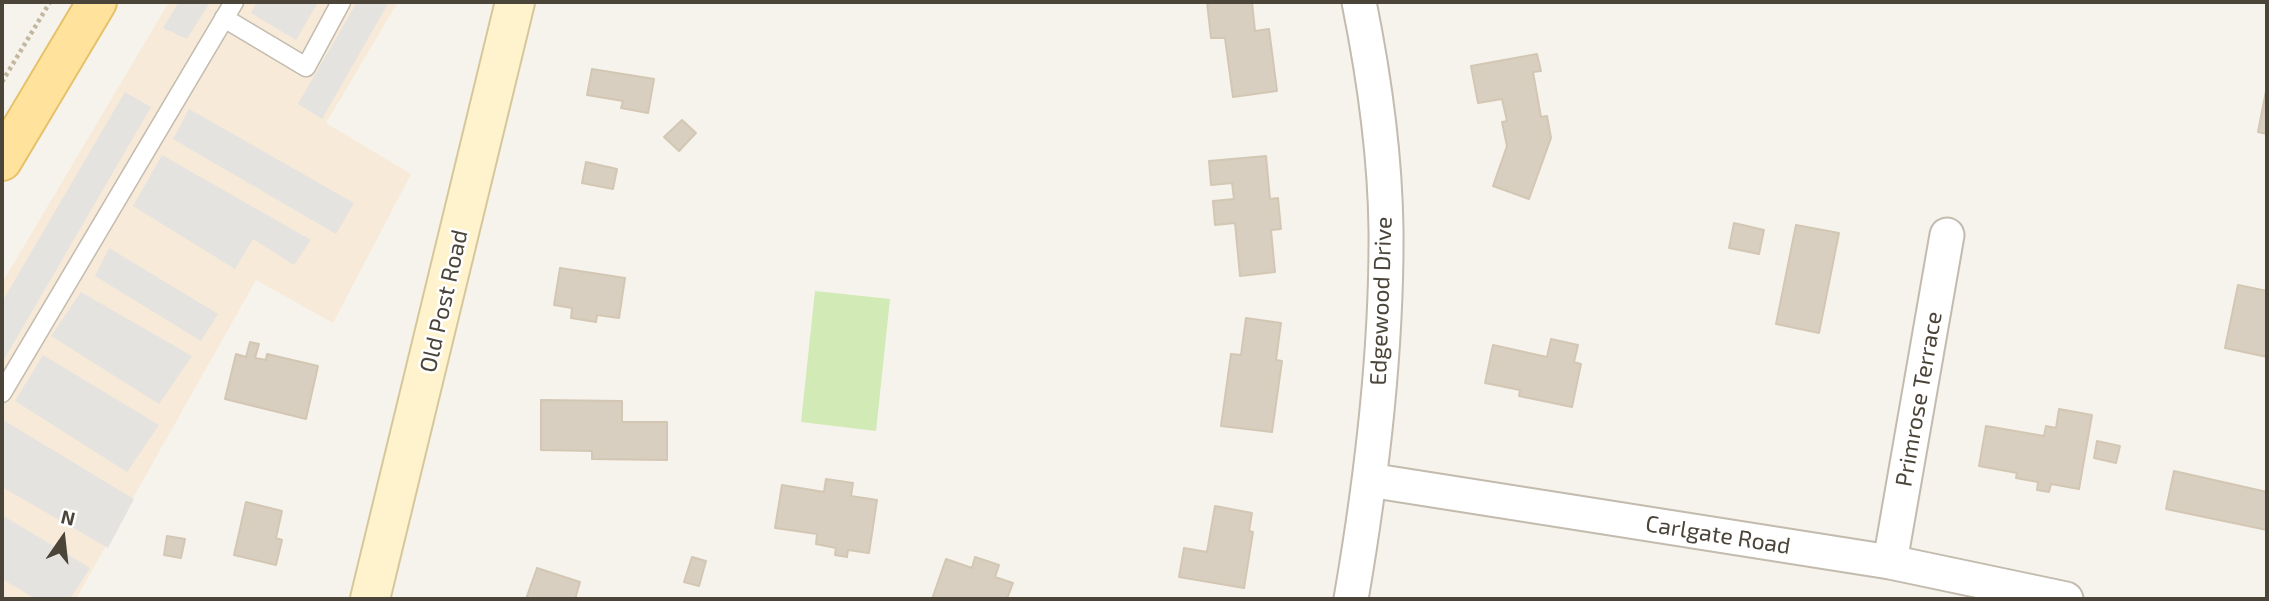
<!DOCTYPE html>
<style>
body{margin:0}
#map{position:relative;width:2269px;height:601px;overflow:hidden;background:#f6f3ec;font-family:"Exo 2",sans-serif}
canvas{display:block}
.frame{position:absolute;inset:0;border:4px solid #4b4439;pointer-events:none}
.north{position:absolute;left:28px;top:503px;width:70px;height:70px;-webkit-text-stroke:5px #fff;paint-order:stroke;rotate:14deg;font-size:19px;font-weight:700;line-height:28px;text-align:center;color:#4b4439}
.north::after{content:'';display:block;margin:auto;width:24px;height:32px;background:#4b4439;clip-path:polygon(50% 0,100% 100%,50% 72%,0 100%)}
</style>
<div id="map">
<canvas width="2269" height="601"></canvas>
<div class="frame"></div>
<div class="north">N</div>
</div>
<script>
const c = document.querySelector('canvas').getContext('2d');
c.lineJoin = 'round';
function fill(path, color) {
  c.fillStyle = color;
  c.fill(path, 'evenodd');
}
function stroke(path, color, width, dash) {
  c.strokeStyle = color;
  c.lineWidth = width;
  c.lineCap = dash ? 'butt' : 'round';
  c.setLineDash(dash || []);
  c.stroke(path);
}
function drawText(font, color, halo, rows, align = 'center') {
  c.font = font + ' "Exo 2",sans-serif';
  c.lineWidth = 5;
  c.setLineDash([]);
  c.textBaseline = 'middle';
  c.strokeStyle = halo;
  c.fillStyle = color;
  for (const [text, x, y, turn = 0] of rows) {
    c.save();
    c.translate(x, y);
    c.rotate((+turn || 0) * Math.PI / 180);
    c.textAlign = isNaN(turn) ? turn : align;
    if (halo) c.strokeText(text, 0, 0);
    c.fillText(text, 0, 0);
    c.restore();
  }
}
fill(new Path2D(`
 M169,2H398L326,123L411,174L333,323L256,280L76,599H2V283Z`), '#f7ead8');
fill(new Path2D(`
 M815,291L890,299L876,431L801,422Z`), '#d2eab5');
fill(new Path2D(`
 M179,2H210L187,39L163,28Z
 M257,2H318L296,40L251,13Z
 M357,2H389L322,119L298,104Z
 M125,92L151,107L2,363V302Z
 M189,109L354,203L336,234L173,139Z
 M162,155L311,240L294,265L253,239L235,269L133,206Z
 M109,248L218,314L201,341L95,276Z
 M81,292L192,356L159,404L51,336Z
 M43,355L159,425L127,472L15,401Z
 M3,420L134,499L108,548L2,487Z
 M2,515L90,568L70,599H36L2,579Z`), '#e5e3e0');
const building = new Path2D(`
 M1207,2H1252L1255,31L1269,29L1277,91L1233,97L1225,38H1211Z
 M1537,54L1541,71L1533,72L1541,117L1547,116L1551,138L1529,199L1493,186L1507,146L1502,122L1507,121L1502,99L1478,103L1471,66Z
 M592,69L654,79L648,113L621,108L623,101L587,95Z
 M2267,86V134L2258,132Z
 M682,120L696,133L679,151L664,137Z
 M1266,156L1270,199L1278,198L1281,229L1271,230L1275,272L1240,276L1235,223L1215,225L1213,201L1234,199L1232,183L1211,185L1209,161Z
 M586,162L617,169L613,189L582,183Z
 M1734,223L1764,230L1759,254L1729,248Z
 M1796,225L1839,233L1819,333L1776,324Z
 M560,268L625,278L619,318L597,315L596,322L571,318L572,308L554,305Z
 M2238,285L2267,291V357L2225,348Z
 M1246,318L1281,323L1276,360L1282,361L1272,432L1221,426L1231,354L1241,355Z
 M1551,339L1578,345L1574,362L1581,364L1572,407L1519,396L1520,390L1485,383L1493,345L1547,357Z
 M250,342L259,344L255,358L266,360L267,354L318,366L306,419L225,399L236,354L246,357Z
 M541,400L622,401V422H667V460L592,459V451L541,450Z
 M2059,409L2092,415L2079,489L2051,484L2049,492L2037,490L2038,482L2016,478L2017,473L1979,466L1986,426L2044,436L2046,426L2056,428Z
 M2097,441L2120,446L2116,463L2094,458Z
 M2174,471L2267,492V530L2166,509Z
 M826,479L853,483L851,496L877,500L869,553L848,550L847,557L835,555L836,548L816,544L817,534L775,528L782,485L824,492Z
 M246,502L282,511L276,538L282,540L276,565L234,555Z
 M1215,506L1252,513L1249,531L1253,532L1244,588L1179,577L1184,548L1207,552Z
 M167,536L185,539L181,558L164,555Z
 M692,557L706,561L699,586L684,582Z
 M975,557L999,565L995,577L1013,583L1007,599H932L946,559L972,568Z
 M537,568L580,582L575,599H526Z`);
fill(building, '#d8cfc1');
stroke(building, '#d3c7b4', 2);
const lane = new Path2D(`
 M224,18L306,67L341,2
 M2,393L234,2`);
const street = new Path2D(`
 M1369,480L1890,562L2066,599
 M1890,562L1947,235
 M1351,599C1372,477 1387,353 1386,229C1385,153 1374,76 1359,2`);
const secondary = new Path2D(`
 M370,599L515,2`);
const primary = new Path2D(`
 M2,161L97,2`);
stroke(lane, '#c2bbae', 21);
stroke(street, '#c2bbae', 37);
stroke(secondary, '#d6c79b', 42);
stroke(primary, '#e6c16a', 42);
stroke(new Path2D(`
 M2,82L50,2`), '#c4b79f', 4.5, [3.5, 3.5]);
stroke(lane, '#fff', 18);
stroke(street, '#fff', 33);
stroke(secondary, '#fff3cd', 38);
stroke(primary, '#ffe39c', 38);
drawText('23px', '#4b4439', '#fff', [
 ["Old Post Road",444,301,-77],
 ["Edgewood Drive",1381,301,-88],
 ["Primrose Terrace",1919,399,-80],
 ["Carlgate Road",1718,535,9]
]);
</script>
